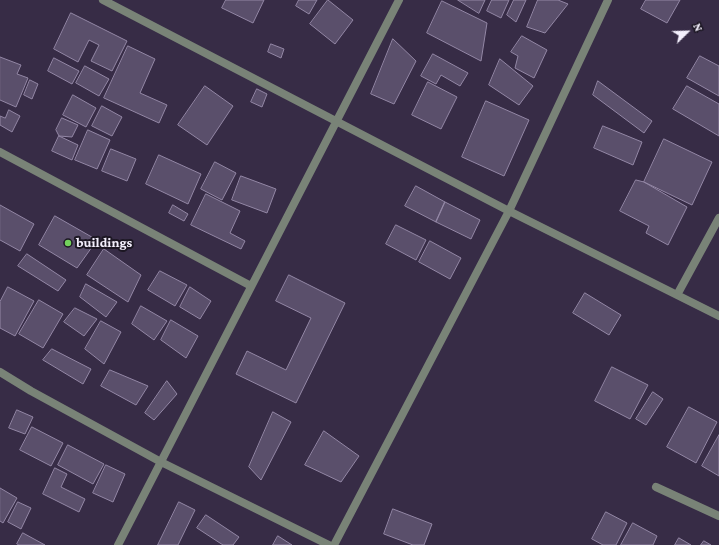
<!DOCTYPE html>
<style>
body{margin:0}
#map{position:relative;width:719px;height:545px;overflow:hidden;background:#372c46;font-family:"Crimson Pro",serif}
canvas{display:block}
.north{position:absolute;left:667px;top:12px;width:40px;height:40px;-webkit-text-stroke:3px #1c1723;paint-order:stroke;rotate:67deg;font-size:11px;font-weight:700;line-height:16px;text-align:center;color:#f4f0fd}
.north::after{content:'';display:block;margin:auto;width:14px;height:18px;background:#f4f0fd;clip-path:polygon(50% 0,100% 100%,50% 72%,0 100%)}
</style>
<div id="map">
<canvas width="719" height="545"></canvas>
<div class="north">N</div>
</div>
<script>
const c = document.querySelector('canvas').getContext('2d');
c.lineJoin = 'round';
function fill(path, color) {
  c.fillStyle = color;
  c.fill(path, 'evenodd');
}
function stroke(path, color, width, dash) {
  c.strokeStyle = color;
  c.lineWidth = width;
  c.lineCap = dash ? 'butt' : 'round';
  c.setLineDash(dash || []);
  c.stroke(path);
}
function drawText(font, color, halo, rows, align = 'center') {
  c.font = font + ' "Crimson Pro",serif';
  c.lineWidth = 4;
  c.setLineDash([]);
  c.textBaseline = 'middle';
  c.strokeStyle = halo;
  c.fillStyle = color;
  for (const [text, x, y, turn = 0] of rows) {
    c.save();
    c.translate(x, y);
    c.rotate((+turn || 0) * Math.PI / 180);
    c.textAlign = isNaN(turn) ? turn : align;
    if (halo) c.strokeText(text, 0, 0);
    c.fillText(text, 0, 0);
    c.restore();
  }
}
const building = new Path2D(`
 M226,0H264L253,23L222,8Z
 M299,0H317L309,14L296,6Z
 M328,0L353,20L335,44L310,24Z
 M458,0H485L479,13Z
 M492,0H509L501,18L487,11Z
 M514,0H526L516,22L507,15Z
 M538,0H558L568,4L545,33L527,27Z
 M646,0H680L667,23L641,9Z
 M442,1L487,23L481,61L427,33Z
 M71,13L127,41L112,71L91,61L99,45L89,40L78,62L54,49Z
 M522,36L547,50L534,78L515,68L518,56L511,52Z
 M393,39L416,61L394,104L371,94Z
 M271,44L284,49L281,58L268,52Z
 M128,46L155,59L140,93L167,105L159,123L104,98Z
 M433,54L468,73L460,86L441,75L436,84L421,76Z
 M700,56L719,66V96L687,78Z
 M0,57L21,65L17,74L28,78L16,107L0,100Z
 M54,58L79,71L72,84L48,71Z
 M500,59L533,86L519,105L489,85Z
 M85,66L109,79L99,96L76,83Z
 M30,80L38,84L32,99L24,95Z
 M598,81L652,121L644,133L593,95Z
 M428,82L457,97L441,129L412,115Z
 M205,86L233,106L207,145L178,125Z
 M687,86L719,104V136L673,109Z
 M257,89L267,94L262,107L251,102Z
 M73,95L96,108L86,127L63,115Z
 M486,101L529,120L504,176L462,157Z
 M102,106L122,117L112,136L92,126Z
 M9,110L20,116L12,132L0,125V116L5,118Z
 M62,118L78,125L72,137L59,136L56,130Z
 M603,126L642,142L633,165L594,148Z
 M88,130L110,140L97,169L75,160Z
 M59,136L78,145L72,160L52,151Z
 M664,139L712,162L692,205L644,182Z
 M111,149L136,159L127,181L102,171Z
 M159,155L201,174L188,204L146,184Z
 M215,162L236,173L222,200L201,189Z
 M241,176L276,189L267,213L232,200Z
 M636,180L644,182L687,207L668,245L646,233L649,226L620,211Z
 M416,186L445,202L436,222L405,206Z
 M206,194L240,211L230,233L245,241L241,249L191,225Z
 M445,202L480,220L471,239L436,222Z
 M0,205L34,224L20,251L0,240Z
 M173,205L188,214L184,221L169,213Z
 M55,216L97,240L77,268L39,245Z
 M396,225L426,240L416,260L386,244Z
 M430,241L461,258L450,279L419,262Z
 M104,249L141,275L128,302L87,275Z
 M27,254L66,280L58,291L18,266Z
 M160,271L187,285L175,306L148,290Z
 M289,275L345,303L296,403L236,374L247,351L286,370L311,318L276,301Z
 M86,284L117,302L106,317L80,297Z
 M8,287L34,301L15,336L0,328V302Z
 M190,287L211,301L200,319L180,307Z
 M585,293L621,315L609,335L573,313Z
 M39,300L63,314L43,348L19,334Z
 M141,306L167,321L154,340L132,324Z
 M75,308L97,319L84,336L64,322Z
 M171,320L198,336L186,358L161,340Z
 M101,321L121,332L104,364L85,349Z
 M52,349L91,369L83,384L43,360Z
 M612,367L648,385L630,419L595,401Z
 M110,370L148,386L136,405L101,386Z
 M167,381L177,394L154,420L145,413Z
 M653,392L663,399L646,425L636,419Z
 M689,407L717,422L696,463L667,447Z
 M17,410L33,417L25,434L9,428Z
 M273,412L291,422L261,480L249,467Z
 M32,427L63,443L51,466L20,450Z
 M324,431L359,456L341,482L305,465Z
 M719,435V476L702,466Z
 M68,445L104,464L93,484L58,465Z
 M106,465L125,474L113,502L93,493Z
 M55,468L67,474L61,487L85,499L79,512L43,494Z
 M0,488L17,498L3,523L0,521Z
 M18,502L31,508L21,529L8,522Z
 M179,502L195,510L178,545H158Z
 M393,509L432,524L424,545H413L384,534Z
 M606,512L627,523L616,545H603L592,539Z
 M206,515L239,537L233,545H223L197,528Z
 M633,523L657,536L653,545H621Z
 M23,533L45,545H19L17,544Z
 M278,536L292,545H273Z
 M679,538L691,545H675Z
 M704,541L711,545H701Z`);
fill(building, '#5a4f6b');
stroke(building, '#9387a5', 1);
stroke(new Path2D(`
 M103,0L509,211L719,316
 M0,152L251,286
 M677,295L719,218
 M0,372L31,391L161,462L329,545
 M656,487L719,516
 M118,545C213,364 304,181 399,0
 M334,545L509,211L608,0`), '#798377', 8);
for (const [x, y, r, color] of [
 [68,243,4,"#73d25c"]
]) {
  const dot = new Path2D();
  dot.arc(x, y, r, 0, 2 * Math.PI);
  c.fillStyle = color;
  c.fill(dot);
  stroke(dot, '#1c1723', 1.5);
}
drawText('bold 14px', '#f4f0fd', '#1c1723', [
 ["buildings",76,243]
], 'left');
</script>
